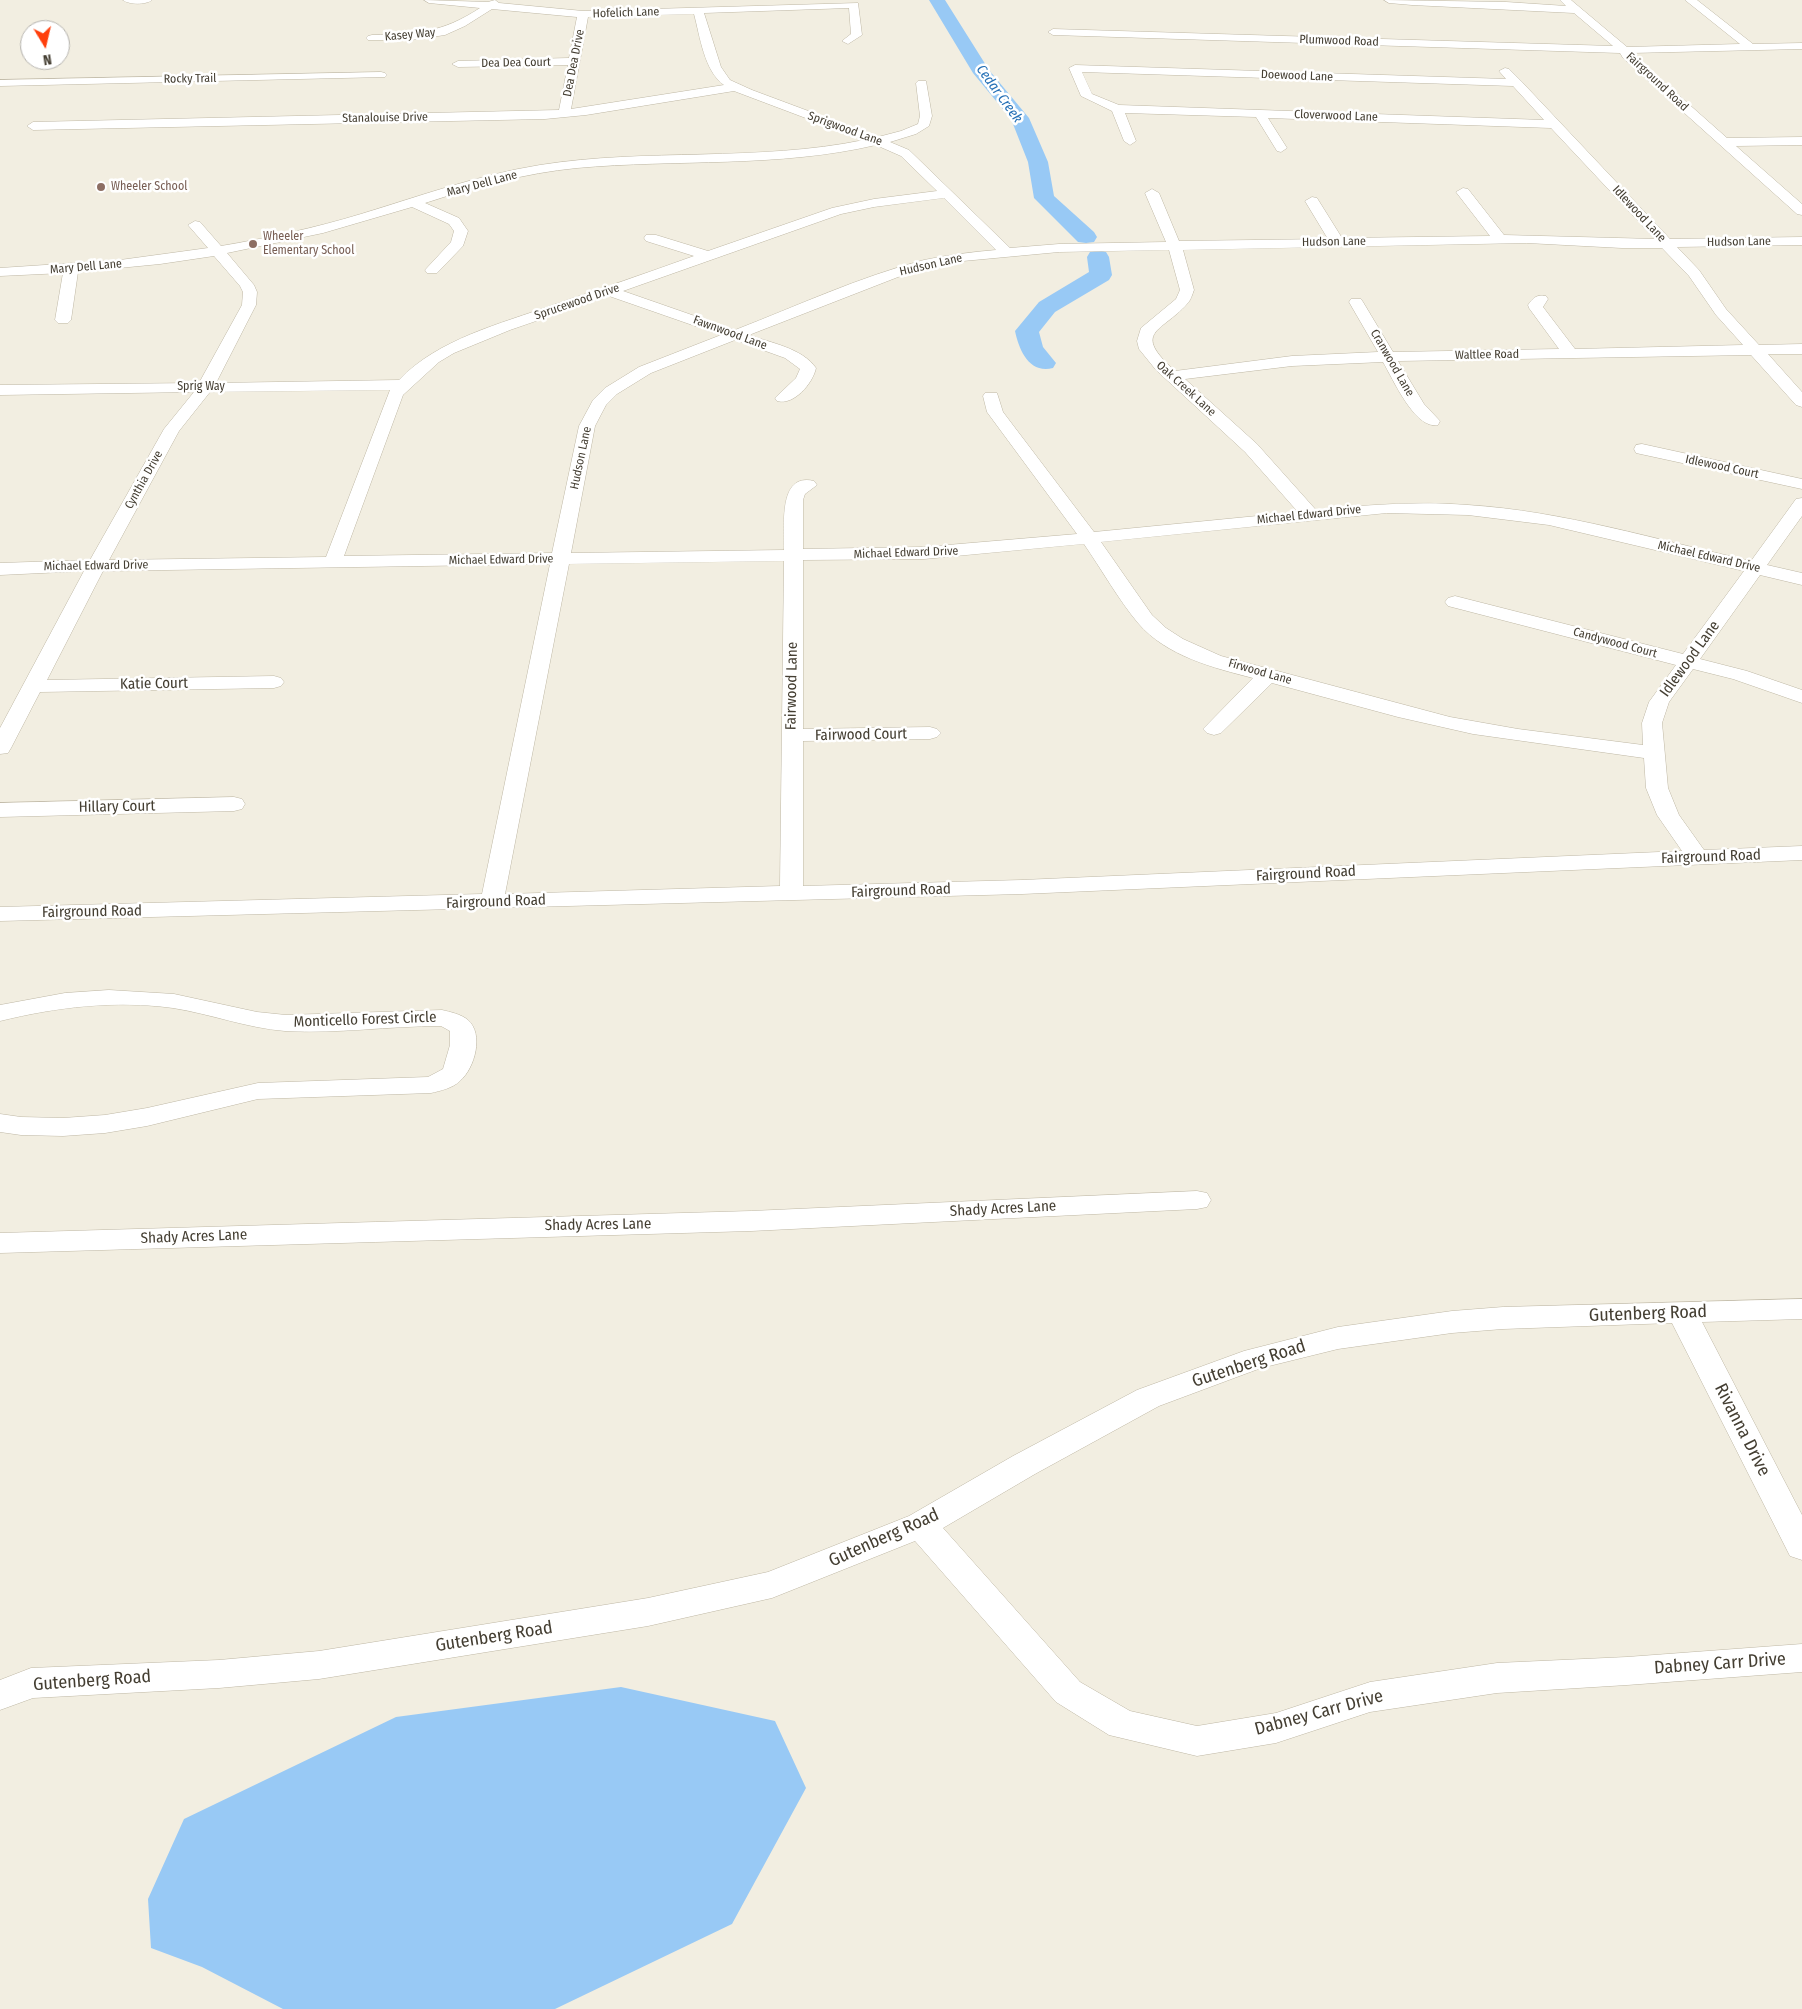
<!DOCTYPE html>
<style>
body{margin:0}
#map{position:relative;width:1802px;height:2009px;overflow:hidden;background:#f2eee1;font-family:"Fira Sans Condensed",sans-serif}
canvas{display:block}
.north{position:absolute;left:20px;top:20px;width:50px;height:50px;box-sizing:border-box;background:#fff;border:1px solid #b4b2ad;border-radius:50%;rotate:171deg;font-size:14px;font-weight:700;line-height:20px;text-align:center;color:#443e32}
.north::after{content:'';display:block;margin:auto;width:18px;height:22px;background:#ff3f0c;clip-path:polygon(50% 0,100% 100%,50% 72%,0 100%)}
</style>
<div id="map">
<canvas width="1802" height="2009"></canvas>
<div class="north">N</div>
</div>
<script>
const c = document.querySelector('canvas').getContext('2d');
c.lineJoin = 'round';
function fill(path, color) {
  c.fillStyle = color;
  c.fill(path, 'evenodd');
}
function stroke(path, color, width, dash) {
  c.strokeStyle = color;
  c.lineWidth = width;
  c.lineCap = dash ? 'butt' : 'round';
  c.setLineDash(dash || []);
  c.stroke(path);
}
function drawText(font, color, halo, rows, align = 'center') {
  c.font = font + ' "Fira Sans Condensed",sans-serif';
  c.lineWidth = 5;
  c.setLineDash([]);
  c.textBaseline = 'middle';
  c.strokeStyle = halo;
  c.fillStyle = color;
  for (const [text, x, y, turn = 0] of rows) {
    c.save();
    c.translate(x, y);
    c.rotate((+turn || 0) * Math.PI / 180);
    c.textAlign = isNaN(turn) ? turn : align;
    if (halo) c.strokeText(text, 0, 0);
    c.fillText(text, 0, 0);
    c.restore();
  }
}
fill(new Path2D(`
 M621,1687L775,1721L806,1788L732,1924L555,2009H283L202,1967L151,1948L148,1899L184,1819L396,1717Z`), '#98c9f5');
fill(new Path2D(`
 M929,0H945L989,70L1029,118L1048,162L1054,196L1094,232L1097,237L1094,242L1086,243L1078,242L1034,198L1028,162L1011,119L973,73Z
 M1098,250L1106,252L1109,257L1112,275L1109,280L1055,312L1039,332L1043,347L1056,363L1053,368C1029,374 1019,350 1015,331L1039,302L1089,272L1087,257L1090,252Z`), '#98c9f5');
const street = new Path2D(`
 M123,0H152C146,5 129,5 123,0Z
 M424,0L488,2L495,0L499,3L583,11L858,3L862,35L848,44L842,41L851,34L849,8L704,13L721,67L730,80L752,90L878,137L901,131L918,124L920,116L916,83L918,81H926L932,116L929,126L916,134L890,142L909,150L1010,248L1059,244L1166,242L1145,193L1152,189L1159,193L1179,241L1328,239L1305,201L1312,197L1317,198L1342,238L1490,236L1456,192L1463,188L1468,189L1504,235L1655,239L1551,128L1268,118L1287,148L1281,152L1277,151L1256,117L1125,113L1136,141L1130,145L1124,141L1112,111L1081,96L1069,68L1075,65L1506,79L1499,71L1505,68L1509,69L1521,81L1670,239L1802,237V245L1677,247L1699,270L1726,309L1759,345L1802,344V354H1768L1802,392V407L1796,405L1751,355L1398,361L1424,404L1440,421L1438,425C1415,430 1393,379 1383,362L1292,366L1185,379L1257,444L1316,510C1367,505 1417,501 1468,505C1563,511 1657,540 1751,561L1796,499L1802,498V516L1767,565L1802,573V585L1760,575L1700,659L1747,671L1802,690V703L1733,679L1693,669L1669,702L1662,723L1668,788L1679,815L1704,850L1802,846V860L1022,894L0,921V907L482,894L550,564L103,571L47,680L274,676L281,678L284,682L281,686L274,688L40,692L11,748L8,753L0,754V728L84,571L0,575V563L90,560L164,429L194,392L0,395V385L199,383L242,305L243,292L240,286L214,256L160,264L78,272L71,320L68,323H58L55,320L63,273L0,276V268L120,260L208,248L188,225L195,221L200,222L221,246C268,238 315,228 361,214C420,196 478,175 540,165C647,148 757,162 864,140L734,91L586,115L545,119L33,130L27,126L33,122L559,110L568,65L458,67L452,64L458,61L569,58L577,17L492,9L465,26L445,35L411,40H368L366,38L368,36L372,35C418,33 440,34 480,8L429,3ZM694,14C700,36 704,71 724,85L571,109L588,17ZM1082,72L1513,86L1544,120L1119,105L1092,94ZM876,145L901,156L937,191L874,199L832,208L708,251L656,235H646L644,238L646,241L694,256C647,273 600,289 553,305C500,324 438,339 399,380L216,383L256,305L257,292L254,285L227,253L323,233L412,207L449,224L454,231L451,242L425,270L427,273H437L463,246L468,231L459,218L425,203C475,187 525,173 577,168C677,159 778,168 876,145ZM944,198L996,250C972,252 948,255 924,260C859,277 797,306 735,330L623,291L841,214L874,207ZM1527,243L1622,248H1662L1689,276L1716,315L1743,345L1575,349L1543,307L1548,299L1546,296C1537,294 1533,298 1528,305L1529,308L1559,349L1393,352L1363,302L1361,299H1351L1349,302L1378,352L1292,356L1175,371C1131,331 1161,333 1187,304C1191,300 1192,295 1194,290L1183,250ZM1169,250L1180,290L1176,299L1141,328L1137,341L1139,349L1156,370L1245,452L1298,512L1094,532L1003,412L997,393H985L983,396L987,412L1077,534L924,547L803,549V500L805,494L817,485L814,481C777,472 785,528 784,550L571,553L595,426L606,405L617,394L651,373L735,340L785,358L800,369L796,378L775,398L777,401C794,406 813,383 816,368C802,348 771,343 749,335L898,277L929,268L963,261L1059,252ZM609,296L721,335L639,367L605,388L593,400L579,426L552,553L344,556L403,395L439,362L454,353L510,330ZM390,390L326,557L109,560L179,431L210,392ZM1387,513L1468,515L1549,525L1744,571L1683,654L1455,596L1448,598L1445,602L1448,606L1676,665L1649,702L1642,723L1643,745L1518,729L1450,717L1221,656L1183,639L1166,628L1152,615L1101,542ZM1084,544C1102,570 1118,599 1138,623C1166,656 1214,668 1253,678L1207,725L1203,729L1207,733L1214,735L1221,733L1272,683L1398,717L1473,734L1644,758L1646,788L1657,815L1682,851L1022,880L803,886V741L930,739L937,737L941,733L937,729L930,727L803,729V560L924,559ZM784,561L780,886L505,894L569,564Z
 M1384,0L1506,2L1566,6L1560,0H1571L1627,47L1740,44L1685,0H1697L1753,44L1802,43V49L1631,53L1727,138L1802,137V145L1736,146L1802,204V215L1797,214L1623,58L1620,53L1053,35L1048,32L1053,29L1613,46L1574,13L1412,5L1389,3Z
 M381,72L385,73L387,75L385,77L0,86V80Z
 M1642,444L1802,479V489L1636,453L1634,449L1636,445Z
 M234,797L242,799L245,804L242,809L234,811L0,817V803Z
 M109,990L174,994L257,1012L286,1015L442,1010C450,1012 461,1014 468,1020C484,1034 475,1068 460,1081C453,1088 440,1091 431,1093L258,1099L147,1126L105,1133L63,1136L21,1135L0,1132V1114L21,1117L63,1118L105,1115L147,1108L258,1083L428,1077L443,1069L450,1045V1031L441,1026C389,1026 337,1034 285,1031C247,1028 211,1014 173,1008C115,1000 57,1007 0,1021V1005L65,993Z
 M1197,1191L1207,1193L1211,1200L1207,1207L1197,1209L751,1231L0,1253V1233L751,1211Z
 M1802,1299V1319L1702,1322L1802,1515V1560L1790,1556L1672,1323L1503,1329L1452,1333L1338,1349L1261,1368L1159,1406L1035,1474L943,1528L1080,1682L1130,1711L1197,1726L1276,1713L1370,1682L1497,1663L1627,1657L1802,1644V1672L1627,1685L1497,1693L1370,1712L1276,1743L1197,1756L1109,1735L1056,1702L915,1541L772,1598L648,1626L319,1679L219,1688L33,1698L0,1710V1680L31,1668L219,1660L319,1651L648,1598L768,1572L909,1516L1013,1456L1137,1390L1244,1351L1338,1327L1452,1311L1503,1307Z`);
stroke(street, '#beb7a4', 1);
fill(street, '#fff');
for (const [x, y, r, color] of [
 [101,187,5,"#8d6e63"],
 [253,244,5,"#8d6e63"]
]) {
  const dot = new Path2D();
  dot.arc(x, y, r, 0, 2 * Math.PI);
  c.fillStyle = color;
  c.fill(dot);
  stroke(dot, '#fff', 2);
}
drawText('12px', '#443e32', '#fff', [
 ["Hofelich Lane",626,13,-2],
 ["Kasey Way",410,35,-5],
 ["Plumwood Road",1339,41,2],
 ["Dea Dea Court",516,63,-1],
 ["Dea Dea Drive",574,63,-79],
 ["Doewood Lane",1297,76,2],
 ["Rocky Trail",190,79,-1],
 ["Fairground Road",1657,82,43],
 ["Cloverwood Lane",1336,116,2],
 ["Stanalouise Drive",385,118,-1],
 ["Sprigwood Lane",845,129,20],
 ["Mary Dell Lane",482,184,-15],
 ["Idlewood Lane",1639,214,47],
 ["Hudson Lane",1334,242,-1],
 ["Hudson Lane",1739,242,-1],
 ["Hudson Lane",931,265,-13],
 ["Mary Dell Lane",86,267,-5],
 ["Sprucewood Drive",577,302,-19],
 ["Fawnwood Lane",730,333,20],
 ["Waltlee Road",1487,355,-1],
 ["Cranwood Lane",1392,363,60],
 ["Sprig Way",201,387],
 ["Oak Creek Lane",1186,389,42],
 ["Hudson Lane",581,458,-78],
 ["Idlewood Court",1722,467,12],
 ["Cynthia Drive",144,480,-61],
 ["Michael Edward Drive",1309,515,-6],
 ["Michael Edward Drive",906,553,-2],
 ["Michael Edward Drive",1709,557,13],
 ["Michael Edward Drive",501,560,-1],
 ["Michael Edward Drive",96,566,-1],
 ["Candywood Court",1615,643,15],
 ["Firwood Lane",1260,672,16]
]);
drawText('12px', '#785e54', '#fff', [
 ["Wheeler School",111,187],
 ["Wheeler",263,237],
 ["Elementary School",263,251]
], 'left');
drawText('italic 14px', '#2570b6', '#fff', [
 ["Cedar Creek",999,94,54]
]);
drawText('15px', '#443e32', '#fff', [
 ["Idlewood Lane",1690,659,-54],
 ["Katie Court",154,684,-1],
 ["Fairwood Lane",792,686,-89],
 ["Fairwood Court",861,735,-1],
 ["Hillary Court",117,807,-1],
 ["Fairground Road",1711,857,-2],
 ["Fairground Road",1306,874,-3],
 ["Fairground Road",901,891,-2],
 ["Fairground Road",496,902,-2],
 ["Fairground Road",92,912,-1],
 ["Monticello Forest Circle",365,1020,-2],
 ["Shady Acres Lane",1003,1209,-3],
 ["Shady Acres Lane",598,1225,-1],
 ["Shady Acres Lane",194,1237,-2]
]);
drawText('18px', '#443e32', '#fff', [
 ["Gutenberg Road",1648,1314,-2],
 ["Gutenberg Road",1249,1364,-18],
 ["Rivanna Drive",1742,1430,63],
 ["Gutenberg Road",884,1538,-24],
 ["Gutenberg Road",494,1637,-9],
 ["Dabney Carr Drive",1720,1664,-4],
 ["Gutenberg Road",92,1681,-4],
 ["Dabney Carr Drive",1319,1713,-15]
]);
</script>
